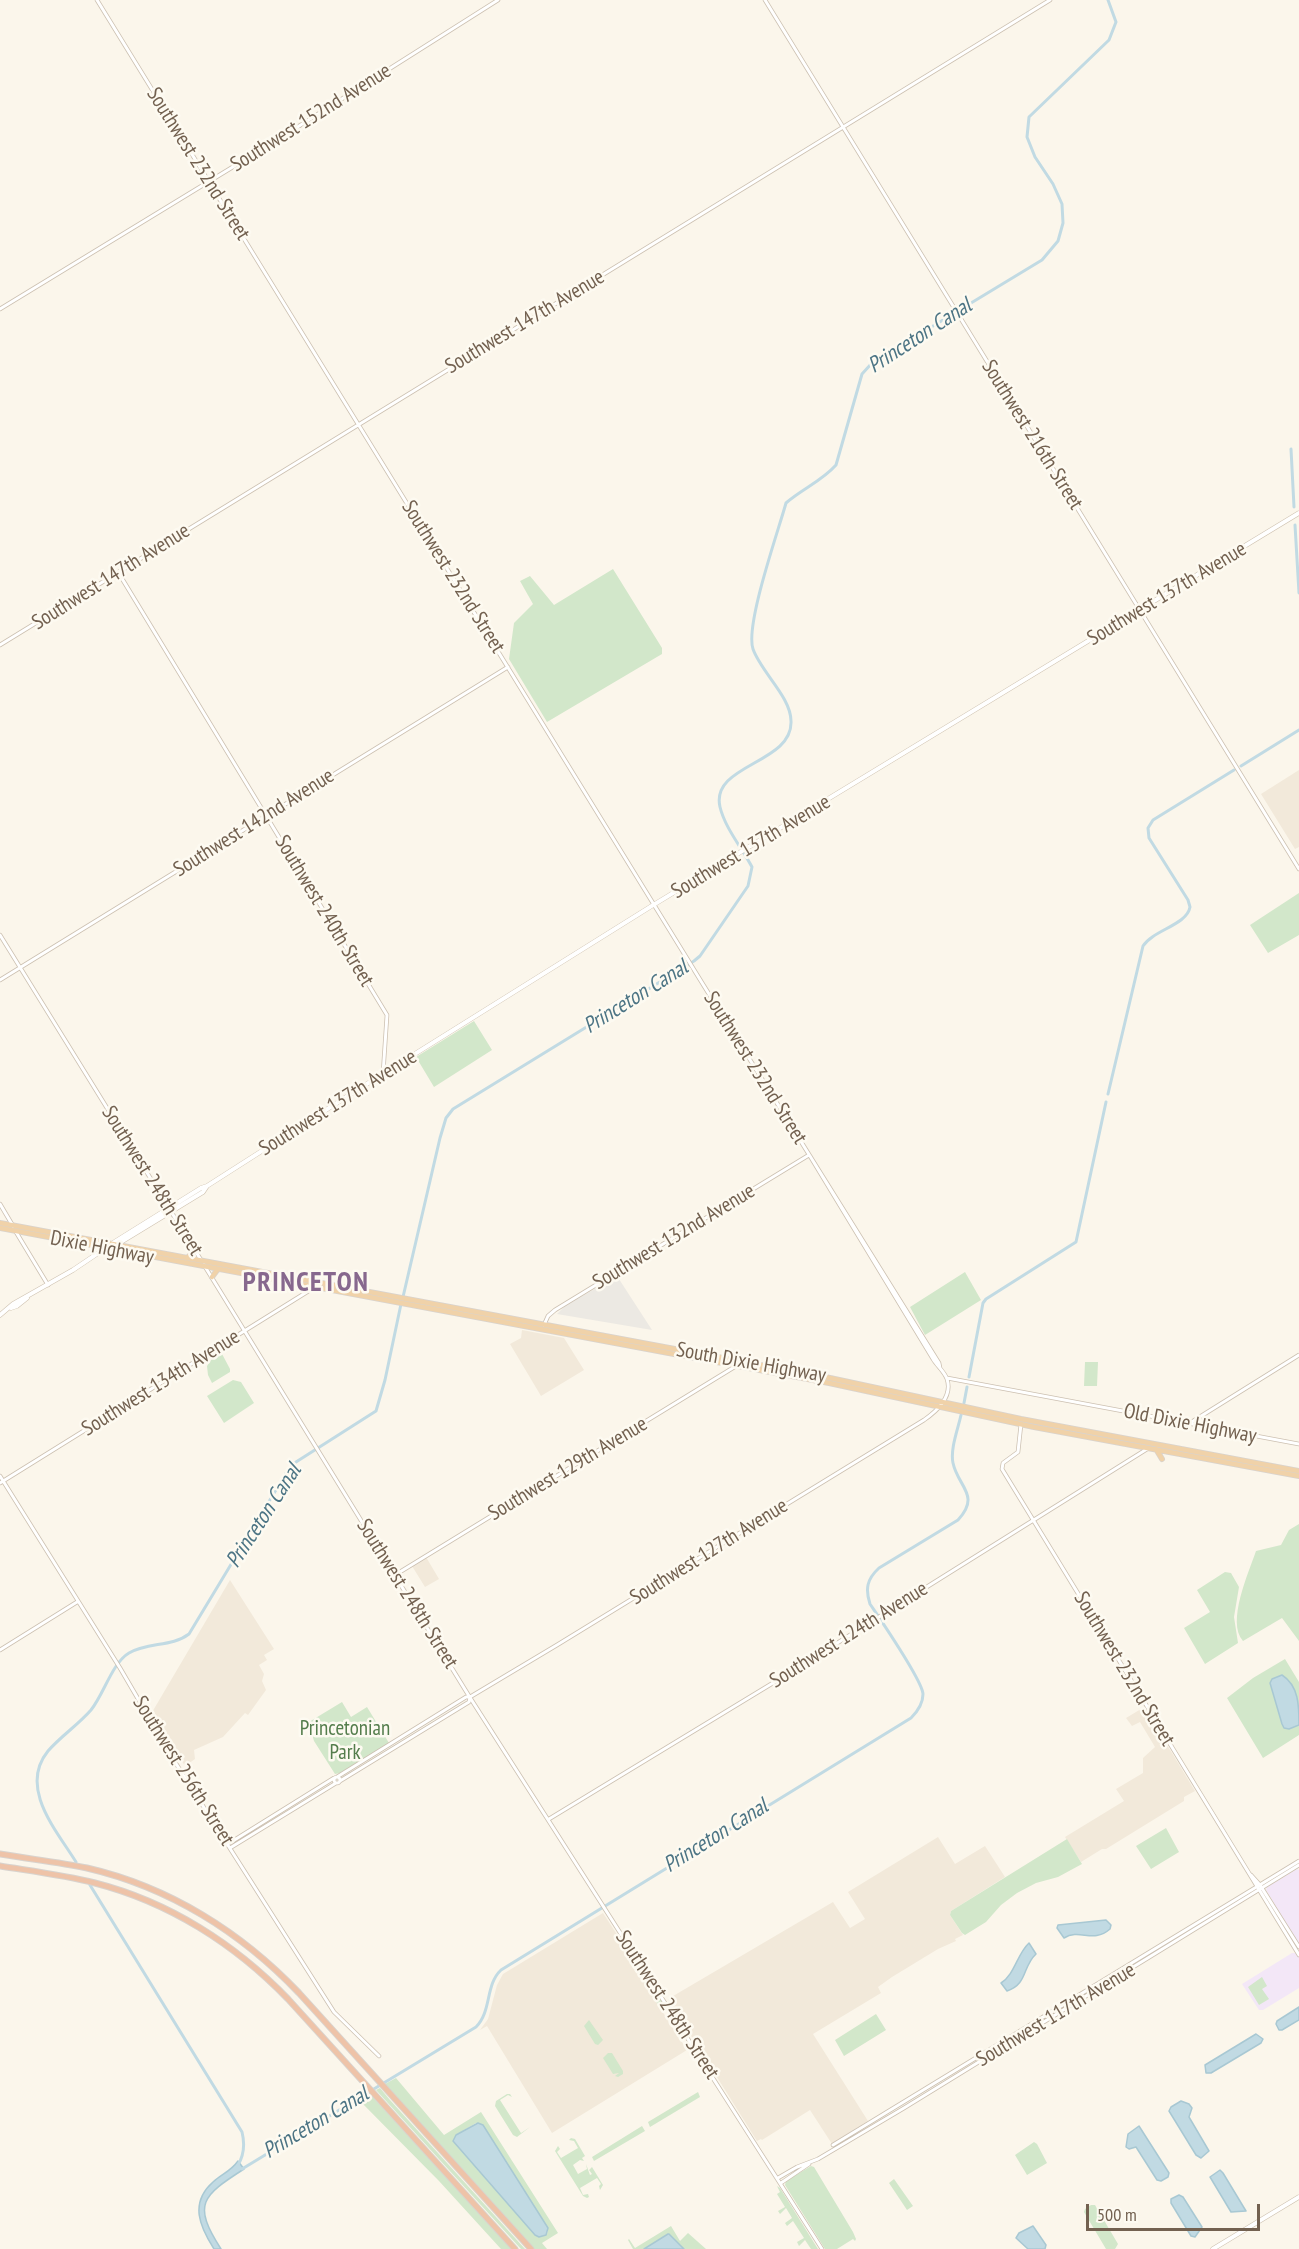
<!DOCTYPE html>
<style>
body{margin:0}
#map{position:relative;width:1299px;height:2249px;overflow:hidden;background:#fbf6eb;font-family:"PT Sans Narrow",sans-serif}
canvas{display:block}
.scale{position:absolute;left:1086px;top:2204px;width:174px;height:27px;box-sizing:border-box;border:3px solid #736150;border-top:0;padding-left:8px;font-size:18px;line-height:21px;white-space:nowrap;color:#736150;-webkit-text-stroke:4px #fdfaf1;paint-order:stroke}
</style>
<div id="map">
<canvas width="1299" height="2249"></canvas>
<div class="scale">500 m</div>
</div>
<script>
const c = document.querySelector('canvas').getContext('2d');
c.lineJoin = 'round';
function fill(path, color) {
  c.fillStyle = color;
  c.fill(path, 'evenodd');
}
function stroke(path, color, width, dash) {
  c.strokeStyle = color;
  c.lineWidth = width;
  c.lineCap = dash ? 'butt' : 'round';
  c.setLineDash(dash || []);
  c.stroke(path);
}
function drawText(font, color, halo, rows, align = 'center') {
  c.font = font + ' "PT Sans Narrow",sans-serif';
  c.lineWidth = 5;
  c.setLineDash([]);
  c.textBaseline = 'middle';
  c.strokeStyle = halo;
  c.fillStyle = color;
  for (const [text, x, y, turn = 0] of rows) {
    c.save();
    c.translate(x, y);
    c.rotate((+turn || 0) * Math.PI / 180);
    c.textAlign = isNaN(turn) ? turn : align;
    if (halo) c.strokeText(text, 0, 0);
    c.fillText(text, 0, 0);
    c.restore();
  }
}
fill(new Path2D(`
 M1299,770V847L1295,849L1261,794Z
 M522,1330L564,1338L584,1370L541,1396L510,1344L521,1338Z
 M426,1557L439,1579L425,1587L412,1566Z
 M230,1580L274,1649L264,1655L267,1660L259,1665L264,1674L262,1681L266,1690L248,1715L245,1713L223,1737L194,1750L195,1759L185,1766L151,1714Z
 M1141,1709L1146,1710L1195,1791L1184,1797V1801L1106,1849H1102L1081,1862L1065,1837L1124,1801L1116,1789L1143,1773V1758L1155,1747L1140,1722L1132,1726L1126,1718Z
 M938,1837L955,1864L985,1846L1005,1877L951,1911L950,1915L963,1935L955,1939L956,1941L938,1949L892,1977L878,1987L881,1993L813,2034L868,2121L832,2144L810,2110L762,2140L761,2139L757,2141L668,1999L833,1902L850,1928L865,1919L848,1892Z
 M603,1913L642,1973L639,1975L687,2050L552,2133L487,2026L480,2030L488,2019L497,1985L503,1974Z`), '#f2e9da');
fill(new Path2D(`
 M617,1276L652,1330L557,1314L565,1306Z`), '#ece9e3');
fill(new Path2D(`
 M1297,1869L1299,1870V1944L1266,1890L1267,1887Z
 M1292,1953H1296L1299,1957V1988L1263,2010H1259L1242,1984Z`), '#f3e7f7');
fill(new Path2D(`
 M613,569L662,648V654L547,722L509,659L514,623L533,604L520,581L530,576L554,605Z
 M1299,893V935L1268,953L1250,925Z
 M474,1021L492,1050L434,1087L416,1057Z
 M965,1272L981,1300L925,1335L910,1307Z
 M221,1352L230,1369V1372L212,1383L208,1375L207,1366L213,1357Z
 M1085,1362H1098L1097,1386H1084Z
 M233,1380L241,1382L254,1403L224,1423L207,1396Z
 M1299,1524V1641L1282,1618L1243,1641C1226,1622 1249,1572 1256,1551L1281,1545L1289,1530Z
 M1225,1572L1231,1573L1239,1587L1234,1617L1238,1643L1205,1664L1184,1628L1210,1612L1197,1590Z
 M1285,1659L1299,1682V1735L1263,1758L1227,1698L1253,1678Z
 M342,1702L351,1717L367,1707L389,1743L340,1773L335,1774L314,1741L309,1724V1722Z
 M1166,1828L1179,1852L1151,1869L1136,1846Z
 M1067,1839L1082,1864L1058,1877L1036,1883L1017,1893L1001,1905L986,1922L965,1935L962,1933L950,1915L951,1911Z
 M637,1963L665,2004L662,2011L633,1966Z
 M1262,1977L1267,1986L1262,1989L1269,1999L1259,2005L1248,1987Z
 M876,2014L886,2030L844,2056L835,2040Z
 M589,2020L603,2040L598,2045L595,2044L584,2026Z
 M608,2053H612L623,2071V2074L618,2077L615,2076L619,2073L613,2074L603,2058Z
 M396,2078L444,2135L481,2112L558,2233L542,2243L547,2249H534L385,2084ZM476,2123L483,2125L548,2228L547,2234L544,2236L535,2235L455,2143L456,2135Z
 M380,2088L390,2100L525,2249H521L376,2090Z
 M698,2092L700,2097L650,2127L648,2122Z
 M370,2094L512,2249H501L439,2181L359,2100Z
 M507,2094H510L512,2097L508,2095L500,2100L521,2133L530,2127L517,2137L513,2135L495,2106L496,2101Z
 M642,2126L645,2131L594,2161L592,2157Z
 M571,2138L575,2139L585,2156L582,2158L584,2161L580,2160L573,2165L578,2174L587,2169L586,2164L590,2175L592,2174L589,2170L592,2167L603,2185L600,2190L599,2186L601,2184L597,2178L580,2188L583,2195L588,2194L589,2197L587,2198L583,2196L555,2151L558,2146L560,2149L557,2152L561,2158L578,2148L574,2141L569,2140Z
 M1034,2142L1037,2144L1047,2163L1027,2175L1015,2155Z
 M811,2166L814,2167L853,2232L856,2239L855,2241L853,2239L837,2249H825L785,2185L786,2181Z
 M894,2179L913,2206L907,2210L889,2183Z
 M777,2186L780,2188L818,2249H811L805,2240L799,2246L797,2242L804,2238L793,2221L787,2226L785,2223L792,2218L786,2208L780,2214L778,2211L785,2207L777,2194L780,2192Z
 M1091,2205H1095L1118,2244L1115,2249H1106L1084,2212L1085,2209Z
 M671,2226L680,2241L688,2233L706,2249H684L669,2234L644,2249H633L628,2240L629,2239L635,2248Z`), '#d2e7ca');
const water = new Path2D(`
 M1282,1675C1299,1686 1299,1706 1299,1725L1289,1729L1284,1728L1282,1724L1270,1683L1272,1679Z
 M1106,1920L1111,1925L1110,1929C1093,1944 1080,1928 1064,1938L1057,1928L1058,1925Z
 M1029,1943L1036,1954C1022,1967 1028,1984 1007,1991L1001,1983C1015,1974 1017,1954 1029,1943Z
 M1299,2007V2020L1282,2030H1279L1276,2024L1277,2021Z
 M1256,2034L1263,2039L1261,2043L1211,2073H1206L1205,2065Z
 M1181,2101L1189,2104L1192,2108L1189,2117L1209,2151L1201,2158L1196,2155L1169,2111L1171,2107Z
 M478,2123L483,2125L548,2228L546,2235L539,2237L535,2235L453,2141L456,2135Z
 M1139,2126L1169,2173L1168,2177L1161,2181L1157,2180L1136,2147L1129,2149L1126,2147L1128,2134Z
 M238,2161L244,2169C202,2196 192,2204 221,2249H214C200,2227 189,2203 213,2182C222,2174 231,2171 238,2161Z
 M1220,2170L1223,2173L1246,2211L1231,2212L1210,2177Z
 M1179,2195L1183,2197L1202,2227L1195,2237L1191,2236L1171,2203V2199Z
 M1033,2226L1046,2245L1045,2249H1028L1016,2238L1019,2233Z
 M669,2234L684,2249H644L668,2234Z`);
fill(water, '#c1dae3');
stroke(water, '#a8c8d3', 1.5);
stroke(new Path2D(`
 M1291,449L1294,507
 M1295,525L1299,593
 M1241,766L1299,730
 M1108,1094L1143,946C1153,930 1187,925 1190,907L1188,900L1149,838L1148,828L1153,820L1234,770
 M403,1297L440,1138L446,1118L453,1109L694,961L700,956L748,886L752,867C742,848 725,828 720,807C710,764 793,764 791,721C791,697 761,672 753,649C745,625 778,532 786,503C802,489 822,481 836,465L862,374L872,363L1042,260L1058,241L1063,223L1062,204L1053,184L1035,157L1027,137L1029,117L1109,40L1116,22L1108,0
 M969,1377L983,1303L986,1299L1076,1242L1106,1102
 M964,1403L967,1387
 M76,1862C57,1831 18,1788 48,1751C61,1736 78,1725 91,1710C104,1694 112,1663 129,1653C148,1642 172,1647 189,1634L288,1470L296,1462L376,1411L385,1380L401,1304
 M90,1885L242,2132C245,2144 244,2155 238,2165
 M242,2169L476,2027C492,2011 485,1985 501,1970L911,1718C918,1711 923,1704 923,1694C922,1680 880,1619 870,1604C865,1589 867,1579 879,1568L958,1520C981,1495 958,1487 953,1463C950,1449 958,1429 961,1415`), '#c1dae3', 3);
const tertiary = new Path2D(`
 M97,0L704,986L939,1363L940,1368
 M765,0L1299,869
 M0,309L277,140L498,0
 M118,572L387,1015L383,1074
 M0,645L1050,0
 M0,935L201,1260
 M0,980L508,667
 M0,1204L13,1226
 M16,1232L48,1285
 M204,1265L469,1696L822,2249
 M544,1325L548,1316L555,1310L809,1155
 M947,1378L1299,1444
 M1190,1423L1299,1355
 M1021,1424L1018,1452L1003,1463L1002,1469L1299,1955
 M0,1476L120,1668L175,1762L334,2012L379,2056
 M0,1483L315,1287
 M395,1575L736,1366
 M0,1650L77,1602
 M334 1780a3 3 0 1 1 6 0a3 3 0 1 1-6 0Z
 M337,1777L466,1697H470L557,1645L924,1420C937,1411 953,1397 947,1379C944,1371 937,1366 933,1359L810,1156
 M340,1781L469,1702L470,1697
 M549,1819L791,1672L1147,1449
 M228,1844L334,1778
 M230,1848L336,1783
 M1251,1875L1260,1885L1299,1947
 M833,2145L1299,1861
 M778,2178L797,2167L818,2159L904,2108L1299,1865
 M781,2183L809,2164`);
const secondary = new Path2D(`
 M116,1245L203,1192L207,1186L354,1092L650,907L1299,513
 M11,1308L17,1306L27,1298
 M0,1315L13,1304L73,1270L116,1241L201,1188L207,1186
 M1213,2249L1299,2197`);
const trunk = new Path2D(`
 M0,1223L830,1378L1021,1419L1299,1471
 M0,1228L829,1383L1034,1427L1299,1476
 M187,1258L195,1251
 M212,1277L218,1269
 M1156,1449L1162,1459`);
const motorway = new Path2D(`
 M0,1854C29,1859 58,1862 87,1868C169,1887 241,1932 299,1993L531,2249
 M0,1866C31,1871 64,1875 95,1883C169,1902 235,1944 288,1999L515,2249`);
stroke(tertiary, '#ccc0b1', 4.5);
stroke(secondary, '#cec1af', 5);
stroke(trunk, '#d8d3ce', 6);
stroke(motorway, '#d8d3ce', 7);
stroke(tertiary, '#fff', 3);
stroke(secondary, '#fff', 4);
stroke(trunk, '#f0d2a9', 4.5);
stroke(motorway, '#eec3a8', 5);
drawText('21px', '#736150', '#fdfaf1', [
 ["Southwest 152nd Avenue",311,118,-32],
 ["Southwest 232nd Street",198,164,58],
 ["Southwest 147th Avenue",525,322,-31],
 ["Southwest 216th Street",1032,435,58],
 ["Southwest 147th Avenue",111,577,-32],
 ["Southwest 232nd Street",453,577,58],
 ["Southwest 137th Avenue",1167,594,-31],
 ["Southwest 142nd Avenue",254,823,-32],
 ["Southwest 137th Avenue",751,847,-31],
 ["Southwest 240th Street",324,911,59],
 ["Southwest 232nd Street",755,1068,58],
 ["Southwest 137th Avenue",338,1103,-32],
 ["Southwest 248th Street",152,1181,58],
 ["Southwest 132nd Avenue",674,1237,-31],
 ["Dixie Highway",102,1248,11],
 ["South Dixie Highway",751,1363,10],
 ["Southwest 134th Avenue",161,1383,-32],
 ["Old Dixie Highway",1190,1424,11],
 ["Southwest 129th Avenue",568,1469,-31],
 ["Southwest 127th Avenue",709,1552,-32],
 ["Southwest 248th Street",407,1594,58],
 ["Southwest 124th Avenue",849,1635,-32],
 ["Southwest 232nd Street",1124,1669,59],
 ["Southwest 256th Street",183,1771,58],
 ["Southwest 248th Street",667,2005,57],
 ["Southwest 117th Avenue",1056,2015,-31]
]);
drawText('21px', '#547d4c', '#fdfaf1', [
 ["Princetonian",345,1729],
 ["Park",345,1753]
]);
drawText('italic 22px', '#4c7484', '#fdfaf1', [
 ["Princeton Canal",920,336,-33],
 ["Princeton Canal",636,997,-32],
 ["Princeton Canal",264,1516,-57],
 ["Princeton Canal",716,1836,-32],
 ["Princeton Canal",316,2123,-31]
]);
c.letterSpacing = '1.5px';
drawText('bold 27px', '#87688e', '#fdfaf1', [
 ["PRINCETON",306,1283]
]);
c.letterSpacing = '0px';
</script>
